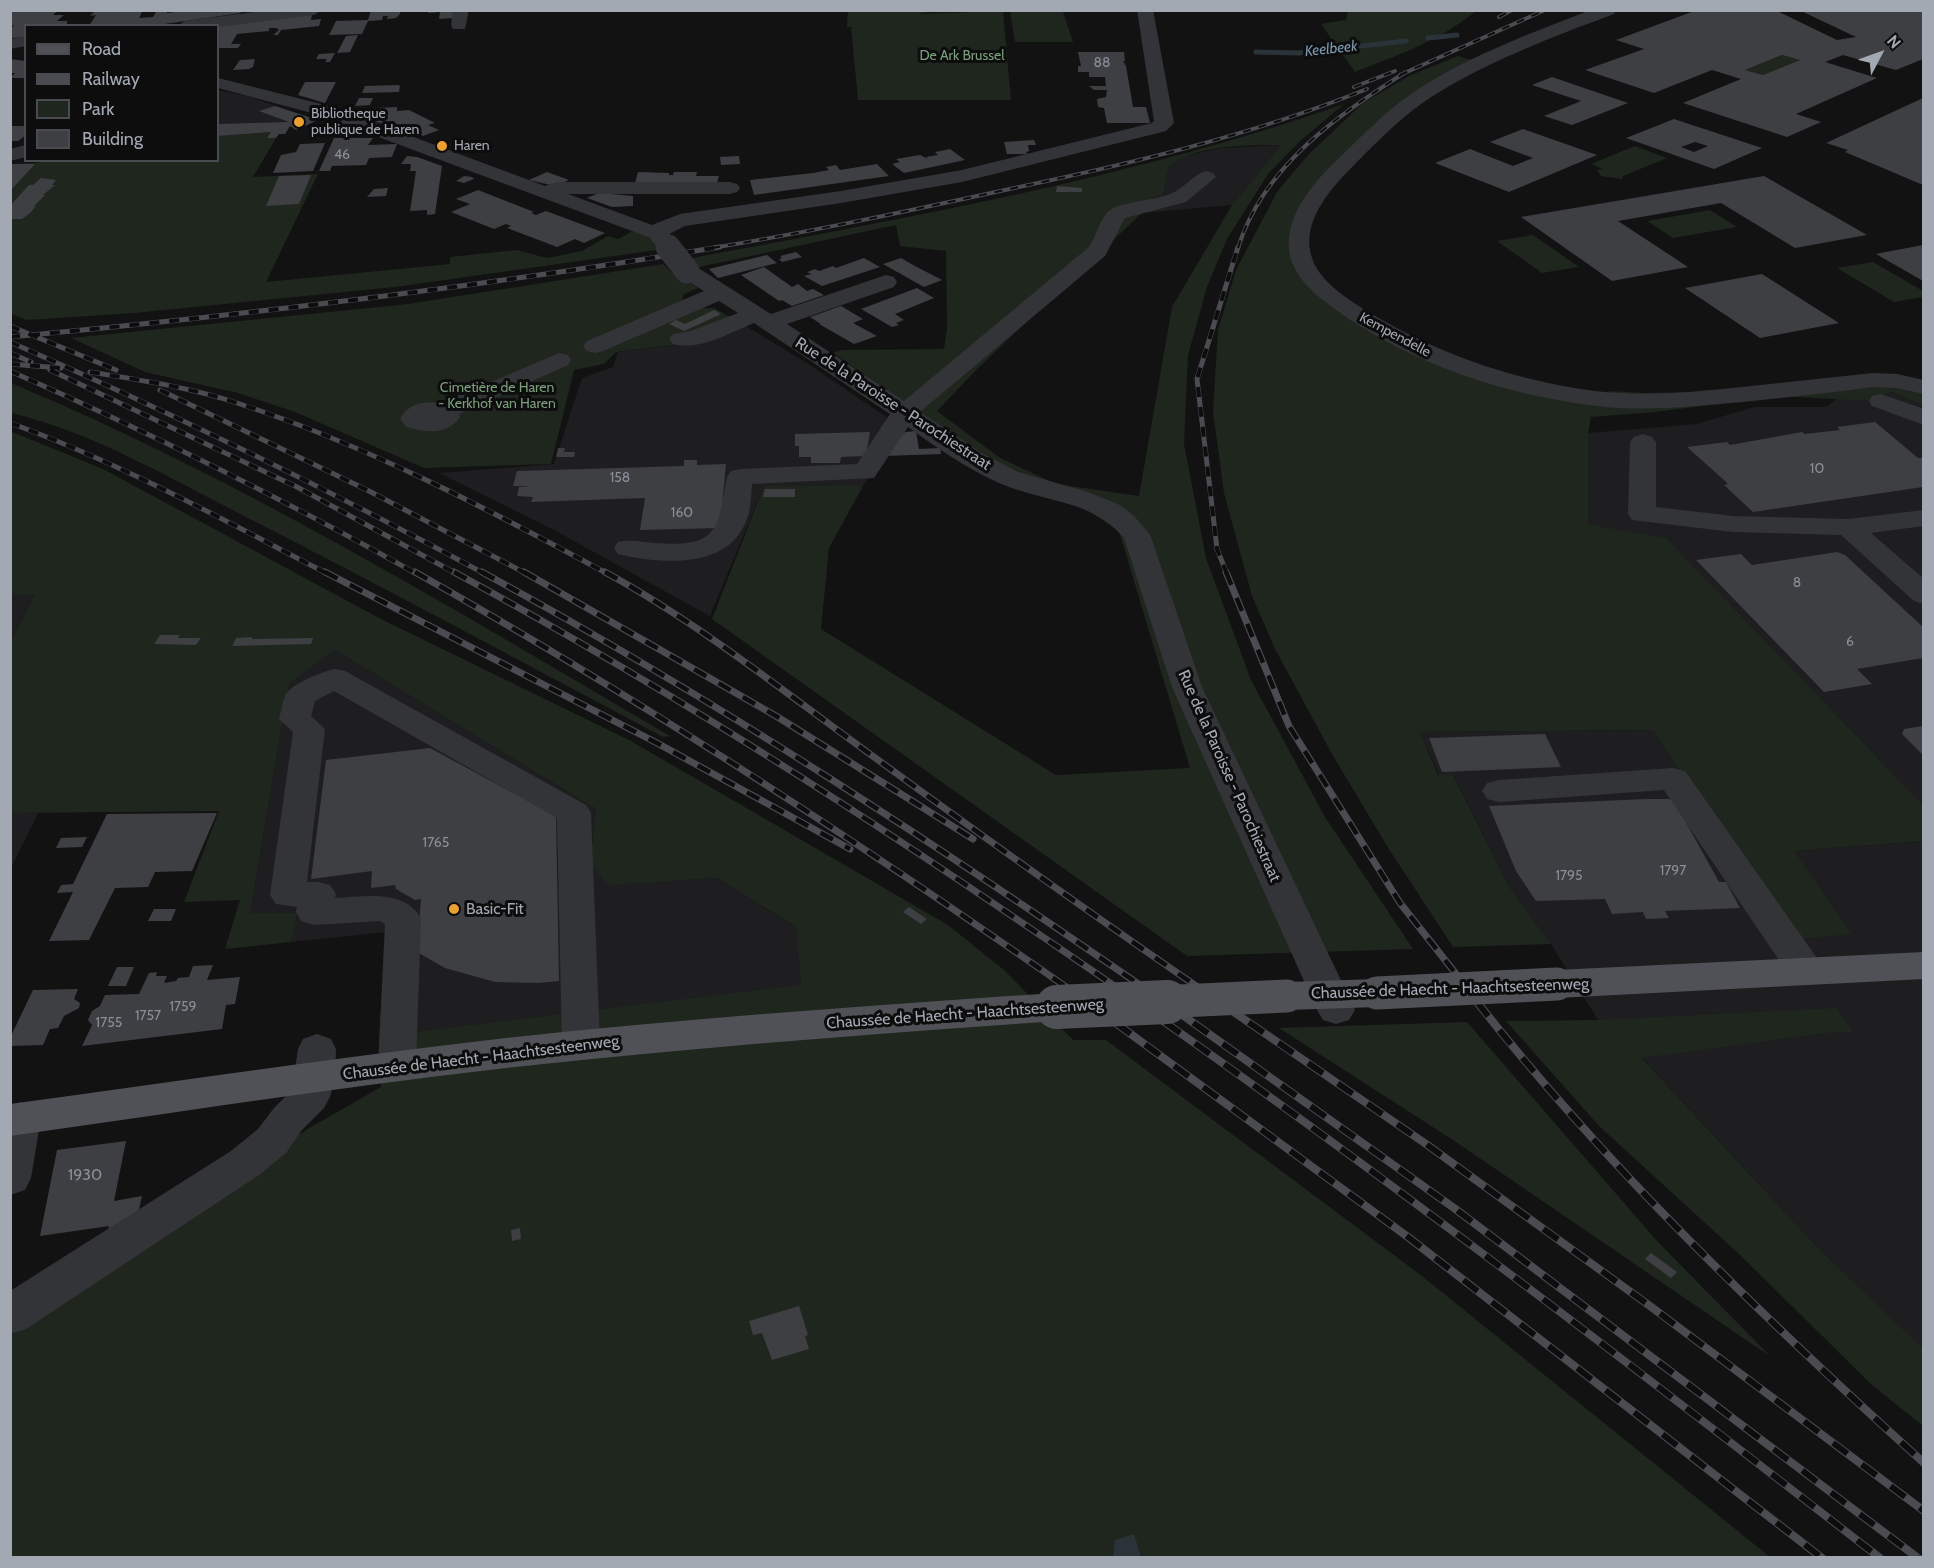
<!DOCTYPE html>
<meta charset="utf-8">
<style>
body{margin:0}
#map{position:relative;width:1934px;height:1568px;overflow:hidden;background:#121213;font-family:Cabin,sans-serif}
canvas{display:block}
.frame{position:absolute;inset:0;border:12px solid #a3a9b3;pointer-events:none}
.legend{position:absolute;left:24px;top:24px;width:195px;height:138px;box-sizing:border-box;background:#0d0d0e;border:2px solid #494b50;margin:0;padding:8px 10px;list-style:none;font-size:18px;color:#a3a9b3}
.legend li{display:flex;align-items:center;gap:12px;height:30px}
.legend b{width:30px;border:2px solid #494b50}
.north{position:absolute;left:1850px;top:24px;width:60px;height:60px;-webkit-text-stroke:4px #0d0d0e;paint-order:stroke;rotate:49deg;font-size:16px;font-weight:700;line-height:24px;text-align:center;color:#a3a9b3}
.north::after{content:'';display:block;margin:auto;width:21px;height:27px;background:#a3a9b3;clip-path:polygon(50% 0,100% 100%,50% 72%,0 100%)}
</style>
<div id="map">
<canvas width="1934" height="1568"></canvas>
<div class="frame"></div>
<ul class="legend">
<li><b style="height:8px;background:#4f5157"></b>Road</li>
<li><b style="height:8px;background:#4a4c51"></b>Railway</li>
<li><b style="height:16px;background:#1e261e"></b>Park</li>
<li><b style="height:16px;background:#3e3f43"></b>Building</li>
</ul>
<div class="north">N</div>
</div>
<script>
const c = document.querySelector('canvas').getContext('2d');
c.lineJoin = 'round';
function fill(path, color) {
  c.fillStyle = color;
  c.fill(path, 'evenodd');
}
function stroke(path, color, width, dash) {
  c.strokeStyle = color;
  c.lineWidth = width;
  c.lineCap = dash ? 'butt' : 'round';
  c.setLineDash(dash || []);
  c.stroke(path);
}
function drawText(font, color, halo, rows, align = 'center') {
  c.font = font + ' Cabin,sans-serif';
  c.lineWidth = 6;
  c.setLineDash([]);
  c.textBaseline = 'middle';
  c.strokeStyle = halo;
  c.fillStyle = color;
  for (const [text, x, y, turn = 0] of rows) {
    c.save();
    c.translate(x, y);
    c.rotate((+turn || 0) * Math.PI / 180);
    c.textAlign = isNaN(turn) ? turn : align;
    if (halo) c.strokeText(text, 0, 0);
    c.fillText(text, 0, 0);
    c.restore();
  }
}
fill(new Path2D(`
 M218,90L250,97L305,116L285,124L290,126L285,134H279L276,138H267L270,132L218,136Z
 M1281,145L1232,205L1142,213L1152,198L1163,195L1169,166L1180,157L1222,148Z
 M742,324L807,363L901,427L863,486H764L710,616L552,529L439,473L554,464L582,378L613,367L618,352L698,342Z
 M1891,392L1923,405V805L1666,539L1588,524V433L1696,424L1755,407H1827L1837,398L1871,401Z
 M11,594H35L11,641Z
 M335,650L596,809L590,864L608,884L717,878L797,928L801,986L379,1036L386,932L291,942L296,913H250L289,684Z
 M1653,730L1790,940L1793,851L1923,841V1348L1820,1250L1624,1038L1598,1020L1551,944L1510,888L1454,776L1439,775L1420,732Z
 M11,813H38L11,868Z`), '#1e1e20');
fill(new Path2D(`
 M848,11H938L916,14L1003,11L1011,100H858L851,27H847Z
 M1055,11L1063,12L1073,42H1015L1010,11Z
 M1348,11V10L1476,11C1441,40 1398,55 1355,72L1321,24L1346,20Z
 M1782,55L1800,60L1763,75L1745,70Z
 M1458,56L1475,61L1423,91L1322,178L1297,265L1386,340L1602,400L1610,391L1643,393L1695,392L1923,381V405L1891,392L1871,401L1779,396L1655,412L1591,417L1588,433V524L1666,538L1923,805V841L1794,851L1851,934L1790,940L1653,730L1420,732L1438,775H1453L1510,888L1551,944L1453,947L1387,846L1332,754L1275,649L1252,596L1224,493L1213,412L1218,330L1236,270L1277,192L1308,155L1363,103L1411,75Z
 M1344,104L1299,142L1268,174L1227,239L1207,287L1188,355L1184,444L1206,558L1251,680L1325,817L1413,949L1187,956L712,619L764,486H863L829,548L821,629L1056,775L1190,768L1119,531L1084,508L1042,497L994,479L894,395L833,353L842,350L944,349L947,328L946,251L900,246L896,225L699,267L692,258C911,217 1133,178 1344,104ZM1281,145L1232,205L1172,307L1139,496L1056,484L1000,458L937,411L979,367L1142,213L1152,198L1163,195L1169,166C1197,145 1246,145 1281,145Z
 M271,132L267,138H276L253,177L318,174L266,282L450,264V257L516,250L547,258L582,251L608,236L618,239L633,231L649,236L657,250L395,287L134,313L27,320L11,314L10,164L37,163L47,160H218V136Z
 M1635,146L1667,158L1623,176L1622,179L1601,176L1597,170L1603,169L1591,164Z
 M1710,210L1737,227L1673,238L1647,221Z
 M1533,235L1579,267L1542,273L1497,241Z
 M1873,262L1923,291V297L1894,302L1837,268Z
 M663,264L672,273L698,288L684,294L682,300L699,308H714L742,324L697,342L616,352L604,364L574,370L551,464L424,468L295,412L238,393L145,372L71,338L408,304Z
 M11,383C239,478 457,611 670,736L663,737C526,664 389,590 250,519C173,480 95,433 11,413Z
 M10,431L103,469L379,618L631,741L948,925L1004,970L1073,1040H1106L1422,1276L1770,1557H11V1327L306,1130L381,1087L379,1036L801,985L796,927L717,878L608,885L590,864L596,809L335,650L289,684L250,913H297L291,942L225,949L240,900L184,902L219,811L11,813V641L35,594H11Z
 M1837,1008L1853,1032L1825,1033L1642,1058L1820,1250L1923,1348V1426L1872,1385L1738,1253L1599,1126L1506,1021L1598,1020Z
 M1467,1022L1658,1242L1771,1357L1456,1142L1279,1028Z`), '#1e261e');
fill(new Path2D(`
 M1134,1534L1141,1557H1113L1115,1540Z`), '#2a3338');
stroke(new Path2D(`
 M1428,38L1457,35
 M1256,52L1298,53L1406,41`), '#2a3338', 5);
fill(new Path2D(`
 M96,10L142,12L139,18L153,17L157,10H167V13L192,10H240L241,13L151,26H126L127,24L89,26L96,15L90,16Z
 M371,10H400V14L396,18L387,19L388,16H383L382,20L368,21L362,34L329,35L336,21L368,20Z
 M428,10H455L454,18L439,19L440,12L428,13Z
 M1697,10H1775L1837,40L1856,37L1799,10H1923V59L1896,70L1843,55L1825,62L1877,78L1796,114L1821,122L1787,137L1683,103L1741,79L1712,70L1654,93L1585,70L1644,49L1616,40ZM1782,55L1800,60L1763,75L1745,70Z
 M10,12H56L53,15H64L57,21H67V23L66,26H26V37L10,38V30L14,25L10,26Z
 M312,15L311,20L321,19L319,26L281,30L278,35H273L279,30L276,28H269V31L237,34L231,44H241L238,48H218V25Z
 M358,35L350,52L337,53L346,36Z
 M1078,52H1124L1125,61H1123L1126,66L1133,107H1146L1150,123H1107L1104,108L1098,107L1097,99L1106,97L1107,90H1094L1089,86H1106L1105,77H1089V72H1078V66H1081Z
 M335,53L330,62H325L327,59H316L319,54Z
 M10,59L26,61V78H10L15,73H10Z
 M255,59L253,67L249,69L233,70L240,60Z
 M1552,77L1628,103L1572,125L1544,116L1581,101L1532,85Z
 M305,82H336L325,103L298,95Z
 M398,85L400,86L399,92L362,93L365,86Z
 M359,98H373L370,105L355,106Z
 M1923,98V185L1845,152L1848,150L1826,143Z
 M275,106L318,120L296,130L290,126L285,134H279L276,138H267L271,132L218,136V124L289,122L259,111Z
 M397,107V111L409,110L435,123L428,125L439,130L423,136L390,121L383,124L365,118L374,114L375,108Z
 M1674,119L1762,148L1714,169L1626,138ZM1695,142L1708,146L1694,152L1681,147Z
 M10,126H26V135L18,141H10Z
 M1523,129L1597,155L1509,192L1435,163L1470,149L1513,166L1533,158L1490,142Z
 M334,138H373L368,145L397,144L392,157L369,158L366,165L332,166L330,171H319Z
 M1034,140L1036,145H1028L1029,151L1026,152L1027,154H1007L1004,142Z
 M325,143L313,171L273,173L281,155L296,152L300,144Z
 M950,149L965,160L904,173L892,164L900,162L896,159L920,155L928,159L926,157L938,155L935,152Z
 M407,156L417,157L442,166L435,214L427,215V210L410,211L416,171H410L411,164H401Z
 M739,156L740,164L721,165L720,157Z
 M10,164H35L10,191Z
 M877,164L889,176L754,195L751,184L750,180L813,173L829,170L826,167L836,165L840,170Z
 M547,172L569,180L555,186L529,180Z
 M638,172L669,173V175H673L674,172H697L696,176H719L716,186L635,183Z
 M311,175L299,204L266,206L279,176Z
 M464,176L472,177L474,179L464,183L456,181Z
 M1764,176L1867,235L1795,248L1721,203L1618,221L1688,267L1612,281L1521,217Z
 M41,178L56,180L52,185H55L43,195H45L34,206H36L30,213L22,219H10V206L29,185H33Z
 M1057,186L1082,188V192H1056Z
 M388,188L386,196L367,197L374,189Z
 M478,190L534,212L531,213L536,215L546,211L605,233L584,243L575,239L557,247L507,228L511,226L506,224L494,229L451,212L470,204L456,199Z
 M599,193L633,196V206L612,207L587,198Z
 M1923,245V281L1876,254L1891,251Z
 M796,252L802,257L782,262L779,259L782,258L780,256Z
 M767,255L777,263L718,278L709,269Z
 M864,258L880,267L822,286L804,276L811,274L807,272L815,269L819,271L833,266L836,268Z
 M901,258L915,266L942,280L924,287L883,264Z
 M764,267L792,287L798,284L807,291L813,289L824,295L792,306L782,300L779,301L741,275Z
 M1762,274L1839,323L1760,338L1685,288Z
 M917,288L934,298L895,314L904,320L896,323L899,325L892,327L861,309Z
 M841,306L863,319L853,323L877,336L854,344L819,324H821L810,317Z
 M714,310L721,314L684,331L669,324L676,320L685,324Z
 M1875,422L1918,458H1923V487L1753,512L1724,485L1728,484L1725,481L1687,447L1727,442L1730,445L1802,432L1805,434L1840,430L1837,427Z
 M916,431L919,449L940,448L941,454L884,456L905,432Z
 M870,432L866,456L841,457L840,463H811V457H799V446H795V434Z
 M558,448H565L564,452H575L574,457H556Z
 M684,460H697V465L726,464L720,528L640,530L645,498L531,502L533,497L517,496L519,487L530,486H513L517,471L684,466Z
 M765,489H795V497H763Z
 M1837,552L1845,555L1923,627V658L1857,669L1872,684L1824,692L1696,560L1741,554L1752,565Z
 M160,635H180L178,638H201L196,645L154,644Z
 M252,637V639L313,638L311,644L232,646L236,638Z
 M1923,726V755L1902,734L1904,729Z
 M1545,734L1561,767L1442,772L1429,738Z
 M430,748L556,816L559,981L539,983L495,982L445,968L417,952L421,899L415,900L396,889L395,885L371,888L372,871L311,879L326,760Z
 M1646,799H1673L1719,882H1726L1740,908L1665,911L1669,918L1646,919L1643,912L1612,914L1605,899L1536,901L1516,871L1489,806Z
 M217,813L192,871L155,872L148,887L115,888L89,940L49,941L73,892L57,893L61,885L73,884L107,814Z
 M87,837L82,847L56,848L61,838Z
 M909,907L927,919L921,924L903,912Z
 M154,909H176L171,921H148Z
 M213,965L207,980L240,977L235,1004L226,1005L222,1029L82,1046L92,1025L88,1020L92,1011L100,1006L105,995L139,994L149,973L157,972L156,976H167L164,983L176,981L178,978L189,977L193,966Z
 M117,967H134L126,986H108Z
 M78,989L74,999L80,1003L79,1008L64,1016L58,1028L50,1029L43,1045L10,1046V1038L33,990Z
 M126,1141L114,1201L142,1196L136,1223L105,1243L109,1226L40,1236L57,1150Z
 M520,1228L521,1239L512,1241L511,1230Z
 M1651,1253L1677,1272L1671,1278L1645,1259Z
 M799,1306L808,1335L805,1336L809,1349L772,1360L762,1333L753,1335L749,1321Z`), '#3e3f43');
fill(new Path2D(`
 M269,10H322L314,15L218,27L177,26L185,21Z
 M453,10H469L465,29H453L451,25Z
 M1137,10H1153L1174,123L1166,131L962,182L841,203L685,226L669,234L667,240L659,241L319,115L218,88V78L333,107L545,186L557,182H730L737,184L740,188L737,192L730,194H568L652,225L680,214L841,191L962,170L1152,123L1154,121Z
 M1591,10H1616L1614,14C1552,37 1475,66 1421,104C1396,122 1375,144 1353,166C1330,189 1300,223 1312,258C1321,286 1360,307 1384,321C1449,358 1520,381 1595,391C1644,397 1693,392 1742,387C1785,382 1829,378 1873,373L1897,374L1924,380V394L1897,388L1873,387C1830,393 1786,397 1743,402C1694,406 1646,412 1597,406C1506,395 1414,365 1339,312C1315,295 1285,272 1289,238C1292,206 1318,178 1341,156C1362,136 1383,114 1407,97C1460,59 1531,33 1591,10Z
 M26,36V46L10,49V39Z
 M26,145V157L10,161V149Z
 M1206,171L1213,173L1216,177L1186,202L1125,218L1105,256L920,412L980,452L1018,472L1088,492L1120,505L1134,516L1147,531L1151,537L1202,687L1355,1010L1349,1020L1336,1024L1323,1020L1317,1010L1172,687L1124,538C1092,499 1042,502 999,483C966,468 937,448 908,427L874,478L752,484C751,497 751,510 746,521C728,570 659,564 618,554L614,548L618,542C631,539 642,542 655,543C719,548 717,530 727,477L731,471L740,469L857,464L890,414L754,323C729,333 700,351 673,344L669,339L673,334L691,331L738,313L719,301L603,351L595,353L587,351L583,346L587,341L704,291L679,276L676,271L679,266L687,264L695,266L771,314L886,275L894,277L897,282L894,287L787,324L904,401L1089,247C1096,237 1101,216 1110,210C1125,201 1153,201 1170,194C1184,189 1192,175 1206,171Z
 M559,353L568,355L571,360L568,365L459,414L460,417C447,436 425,432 406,427L400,418C411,402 424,401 442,403Z
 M1881,394L1924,409V425L1872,406L1869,401L1872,396Z
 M1643,434L1652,437L1656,442V507L1733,516L1848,519L1924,510V526L1871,533L1924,579V604L1914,601L1841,535L1733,532L1632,520L1628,514L1630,442L1634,437Z
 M334,669L345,671L586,805L591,813L600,1045L595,1055L581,1060L567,1055L562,1045L557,818L334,691L315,701L311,716L325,729L307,882H318L330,885L336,894L335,898C364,897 403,888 421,918L416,1066L411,1077L397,1081L383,1077L378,1066L385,924L380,921L314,925L301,921L296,912L297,907L276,904L270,895L293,732L279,719C281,712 282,703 285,696C290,684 322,672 334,669Z
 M1673,768L1685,771L1819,961L1824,971L1819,981L1806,985L1793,981L1664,790L1499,802L1487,799L1482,791L1487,783L1499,780Z
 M317,1034L331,1039L336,1049L335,1078L330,1097L324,1108L302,1130L286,1153L259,1175L26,1329L10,1334V1291L231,1151L258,1129L274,1108L292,1090L298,1049L303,1039Z
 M21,1102L35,1107L41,1118L31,1178L25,1190L10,1195V1106Z`), '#333438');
fill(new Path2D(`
 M1924,952V979L1557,998L1544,994L1538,984L1544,974L1557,970Z
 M1377,979L1390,983L1396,993L1390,1003L1377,1007L1287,1010L1274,1006L1268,996L1274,986L1287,982Z
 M1057,993L1070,997L1076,1007L1070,1017L1057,1021C899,1032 740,1044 582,1060C391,1079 201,1109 10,1136V1104C201,1078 391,1049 582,1030C740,1015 899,1003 1057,993Z`), '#4f5157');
const railFar3 = new Path2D(`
 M1499,17L1512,10
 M1400,75L1545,10
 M1354,87L1395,71
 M712,248C810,232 908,211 1005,190C1129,164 1250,136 1367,89
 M1238,248C1263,167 1337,115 1406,72`);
const railFar2 = new Path2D(`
 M10,326L116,370
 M10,337C248,315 485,286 720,247
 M10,342C172,413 330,490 485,574
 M10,353L31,362
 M10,364L61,368
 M50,370L297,487L457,574
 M10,371C149,432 285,500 417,574
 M90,372C139,380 189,387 237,403C366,445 488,509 608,574
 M160,390L369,491L527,574
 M10,423C121,463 223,520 328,574
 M1227,574L1217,549L1197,379L1238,247`);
const railFar1 = new Path2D(`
 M325,572L657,743L850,849
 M415,572C648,703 871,850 1089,1003
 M454,572C692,701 917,849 1139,1003
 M482,572C719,701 945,850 1166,1003
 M524,572L776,716L973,839
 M605,572C700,624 786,693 874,757C989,841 1104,923 1221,1003
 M1226,572L1289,726L1400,903L1479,1003`);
const rail = new Path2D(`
 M1087,1002L1408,1237L1822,1558
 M1136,1002C1390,1179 1635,1368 1880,1558
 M1164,1002L1454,1208L1918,1558
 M1219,1002L1426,1144L1650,1306L1924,1511
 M1477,1002C1610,1171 1765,1319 1924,1463`);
stroke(railFar3, '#4a4c51', 4);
stroke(railFar2, '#4a4c51', 5);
stroke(railFar1, '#4a4c51', 7);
stroke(rail, '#4a4c51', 8);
stroke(railFar3, '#0d0d0e', 2, [8]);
stroke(railFar2, '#0d0d0e', 4, [10]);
stroke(railFar1, '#0d0d0e', 4.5, [14]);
stroke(rail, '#0d0d0e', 6, [18]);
stroke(new Path2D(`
 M659,235L669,248`), '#333438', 19);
stroke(new Path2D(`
 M668,247L687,271`), '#333438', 25);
stroke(new Path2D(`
 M1377,993L1557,984
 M1136,1003L1287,996`), '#4f5157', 33);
stroke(new Path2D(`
 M1057,1007L1167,1002`), '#4f5157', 44);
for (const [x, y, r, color] of [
 [299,122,6,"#eba032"],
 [442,146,6,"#eba032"],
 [454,909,6,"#eba032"]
]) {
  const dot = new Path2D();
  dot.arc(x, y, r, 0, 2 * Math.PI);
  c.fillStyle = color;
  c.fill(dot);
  stroke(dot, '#0d0d0e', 2);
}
drawText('14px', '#7b9e7b', '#0d0d0e', [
 ["De Ark Brussel",962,56],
 ["Cimetière de Haren",497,388],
 ["- Kerkhof van Haren",497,404]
]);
drawText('14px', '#8a8e97', null, [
 ["88",1102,63],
 ["46",342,155],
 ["10",1817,469],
 ["158",620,478],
 ["160",682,513],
 ["8",1797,583],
 ["6",1850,642],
 ["1765",436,843],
 ["1797",1673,871],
 ["1795",1569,876],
 ["1759",183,1007],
 ["1757",148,1016],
 ["1755",109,1023]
]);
drawText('14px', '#a3a9b3', '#0d0d0e', [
 ["Bibliotheque",311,114],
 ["publique de Haren",311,130],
 ["Haren",454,146]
], 'left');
drawText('14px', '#a3a9b3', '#0d0d0e', [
 ["Kempendelle",1395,335,28]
]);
drawText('italic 15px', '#7b99ae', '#0d0d0e', [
 ["Keelbeek",1331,49,-6]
]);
drawText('16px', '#a3a9b3', '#0d0d0e', [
 ["Rue de la Paroisse - Parochiestraat",893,404,33],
 ["Rue de la Paroisse - Parochiestraat",1229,776,66],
 ["Chaussée de Haecht - Haachtsesteenweg",1450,989,-2],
 ["Chaussée de Haecht - Haachtsesteenweg",965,1014,-4],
 ["Chaussée de Haecht - Haachtsesteenweg",481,1058,-7]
]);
drawText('16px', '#a3a9b3', '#0d0d0e', [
 ["Basic-Fit",466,909]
], 'left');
drawText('16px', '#8a8e97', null, [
 ["1930",85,1175]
]);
</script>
